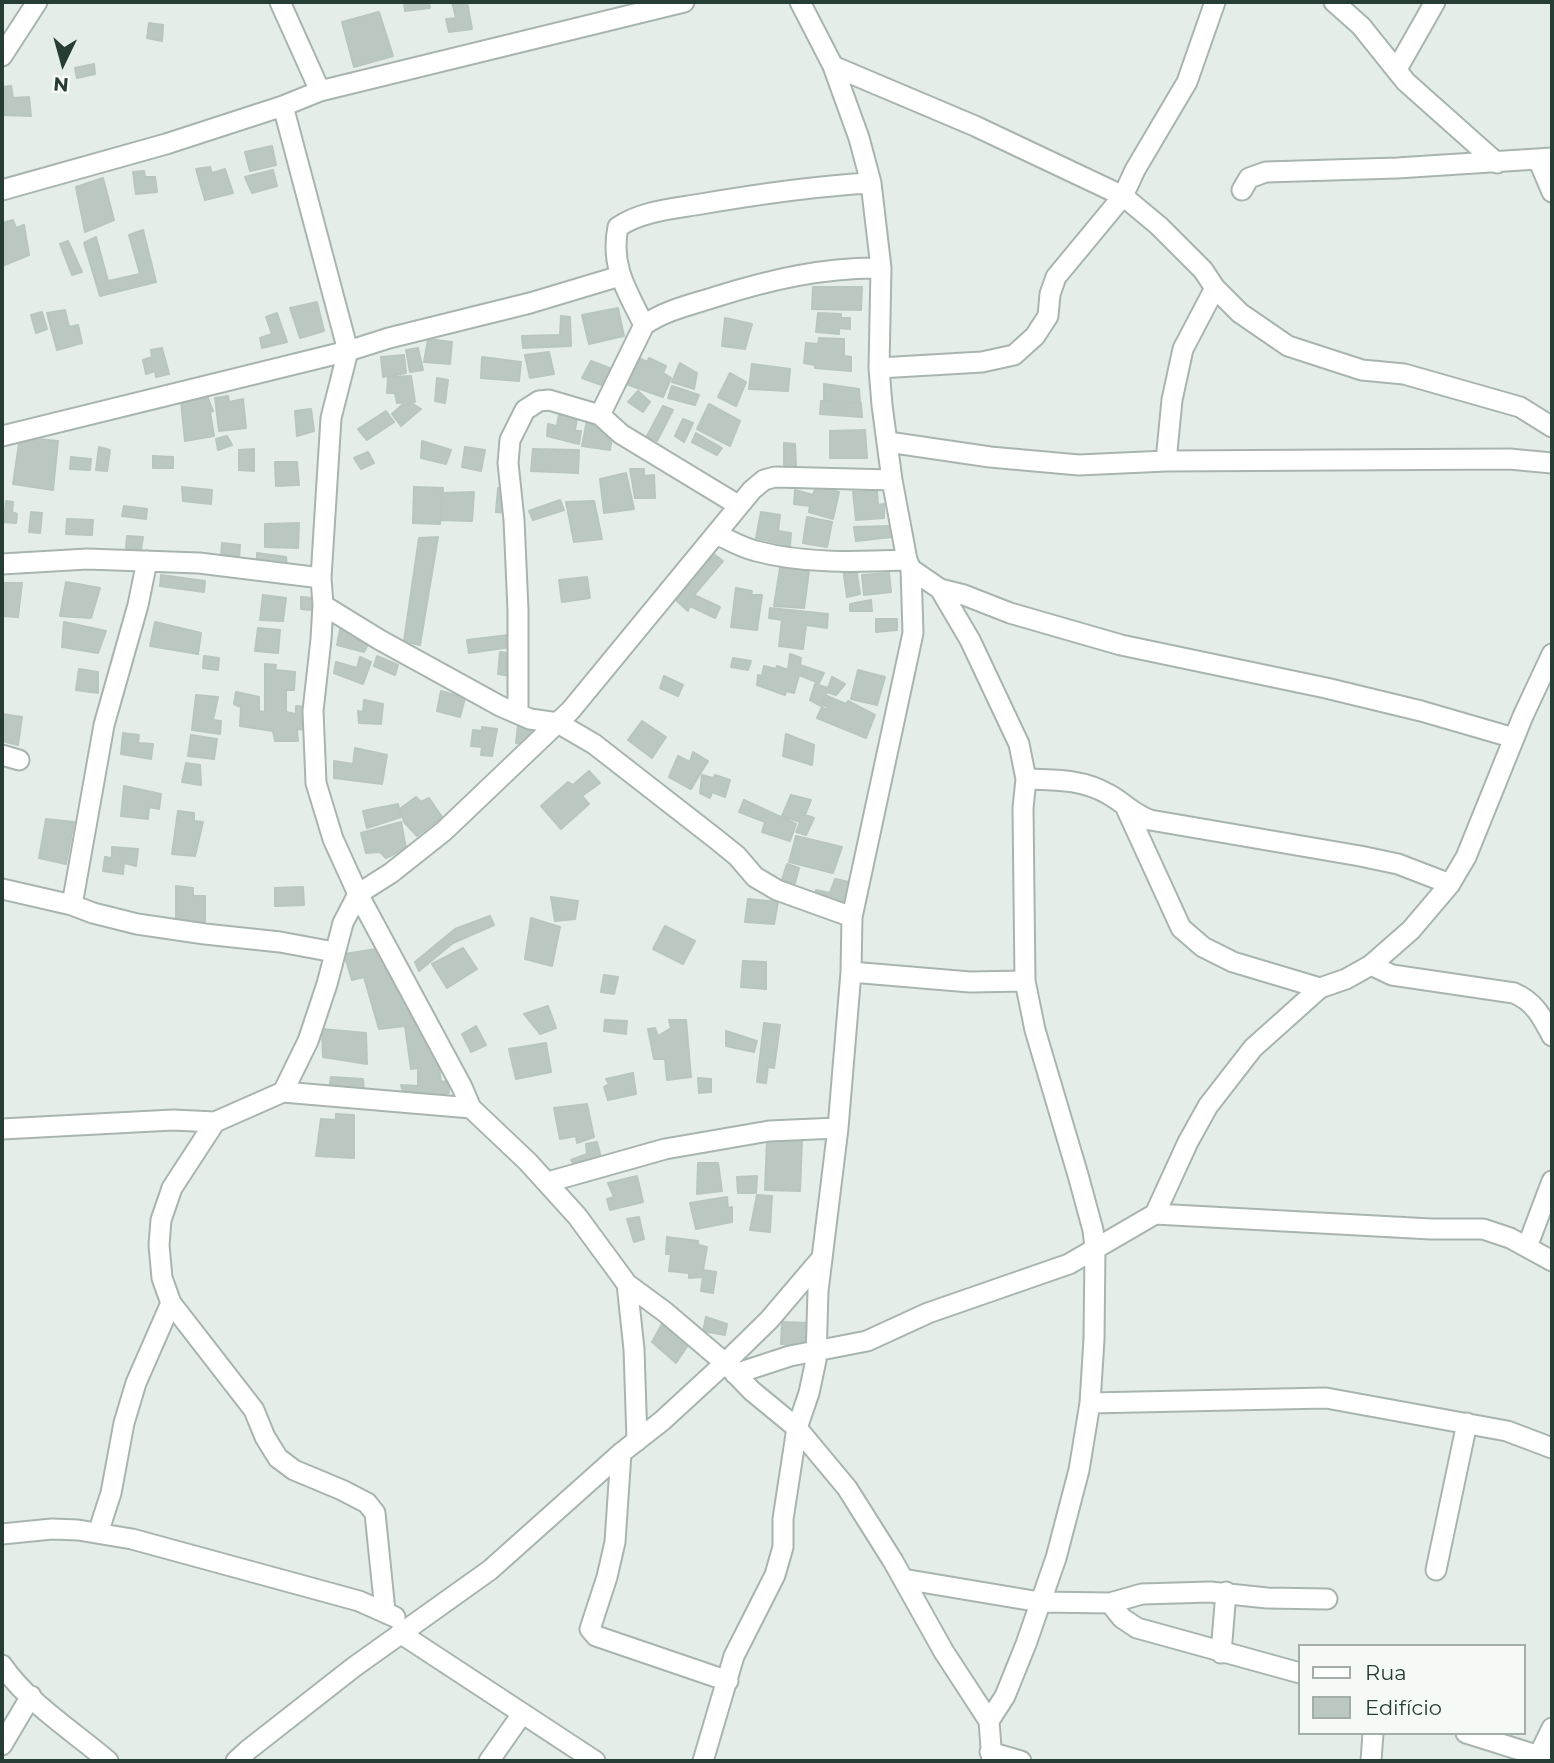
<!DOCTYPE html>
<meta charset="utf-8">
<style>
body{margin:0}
#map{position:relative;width:1554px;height:1763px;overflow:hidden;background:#e5ede9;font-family:Montserrat,sans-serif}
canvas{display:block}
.frame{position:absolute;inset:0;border:4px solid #263d35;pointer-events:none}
.legend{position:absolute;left:1298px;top:1644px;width:228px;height:91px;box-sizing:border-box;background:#f6faf7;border:2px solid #a3aea9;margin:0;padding:9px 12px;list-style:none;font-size:21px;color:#263d35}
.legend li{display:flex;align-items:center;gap:14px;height:35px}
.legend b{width:35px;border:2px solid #a3aea9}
.north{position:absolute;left:28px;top:28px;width:70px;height:70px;-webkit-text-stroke:5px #f6faf7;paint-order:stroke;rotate:185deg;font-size:19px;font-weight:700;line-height:28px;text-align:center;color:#263d35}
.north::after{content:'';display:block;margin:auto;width:24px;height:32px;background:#263d35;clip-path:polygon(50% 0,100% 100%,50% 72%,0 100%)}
</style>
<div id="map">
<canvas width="1554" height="1763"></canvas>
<div class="frame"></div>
<ul class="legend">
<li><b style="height:9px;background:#fff"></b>Rua</li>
<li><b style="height:19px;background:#bbc8c2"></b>Edifício</li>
</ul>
<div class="north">N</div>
</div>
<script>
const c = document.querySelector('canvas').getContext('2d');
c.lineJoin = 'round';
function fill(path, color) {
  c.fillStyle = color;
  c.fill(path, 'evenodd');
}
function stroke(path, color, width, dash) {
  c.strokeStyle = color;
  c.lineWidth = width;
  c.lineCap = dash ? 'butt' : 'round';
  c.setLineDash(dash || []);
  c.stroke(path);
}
const building = new Path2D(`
 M404,2H429L430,8L405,11Z
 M452,2H467L472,29L449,32L446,19L456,18Z
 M379,12L393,56L354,67L342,22Z
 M149,23L163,25L162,41L147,38Z
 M94,64L95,74L77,78L75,68Z
 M11,86L13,98L29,97L31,116L2,115V87Z
 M272,146L276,165L250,171L245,152Z
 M210,167L212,173L225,169L233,193L205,200L196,169Z
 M273,170L277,186L252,193L245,177Z
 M144,171L145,177H155L157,192L136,194L133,172Z
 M103,178L114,220L85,232L76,187Z
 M13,220L16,228L24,225L29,255L2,266V223Z
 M143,230L156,282L100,296L84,243L96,237L108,281L140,274L129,235Z
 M68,241L82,272L72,275L60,244Z
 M813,287H862L861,310L812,309Z
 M317,302L324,331L300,338L290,308Z
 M618,308L624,336L589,344L582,315Z
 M65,310L69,327L78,325L82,343L57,350L47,313Z
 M42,312L47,329L36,333L31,315Z
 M277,313L287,342L262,348L260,338L272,334L266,317Z
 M818,313L841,314V318H850V329L839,328V334L816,332Z
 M561,316L570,317L571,346L523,348L522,336L560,335Z
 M725,318L752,324L745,349L722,346Z
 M819,338L844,339V356L851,357V371L815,368V365L804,363L806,343L818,344Z
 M428,339L452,342L450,364L424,362Z
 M162,348L169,374L156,377L155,371L146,374L143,360L152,357L151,350Z
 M418,348L423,370L410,372L406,350Z
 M549,352L554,374L530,378L525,355Z
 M404,355L406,373L383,377L381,357Z
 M482,357L521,362L519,381L481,378Z
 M637,357L647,362L649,358L666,366L663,373L671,378L663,397L623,383L627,370L633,372Z
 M591,361L612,369L607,387L582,378Z
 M680,363L697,373L694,389L672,382Z
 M752,364L790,369L788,391L749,389Z
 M730,373L746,382L736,406L718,397Z
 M411,376L415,402L397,403L395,393H387L388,377Z
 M437,378L448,380L445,403L435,401Z
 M824,384L859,389L860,402L824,400Z
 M672,386L699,395L695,405L668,398Z
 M638,391L650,402L643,412L628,402Z
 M228,396L229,402L243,399L246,428L219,431L215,398Z
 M208,398L213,411L210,412L214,436L185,441L181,402Z
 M821,401L861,403L862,417L820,414Z
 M413,404L421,409L401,426L392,414L402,405Z
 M709,404L740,421L730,446L697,429Z
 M663,406L673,410L657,441L647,436Z
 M311,409L314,431L297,436L295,411Z
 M386,411L394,422L367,440L358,429Z
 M559,414L577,417L575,431H581L579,444L547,436L548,424L557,426Z
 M588,415L613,430L610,450L582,446Z
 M683,419L693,423L684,442L675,436Z
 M865,430L867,458H830V431Z
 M696,433L722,448L717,455L692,442Z
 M227,436L232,445L218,450L216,439Z
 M20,437L58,441L53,490L13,484Z
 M422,441L451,450L446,464L421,458Z
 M784,443L795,444L796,466L784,465Z
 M99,447L110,450L107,471L96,470Z
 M465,447L485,450L481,471L462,467Z
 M254,449V471L239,470V450Z
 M533,449L579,450L578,473L531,471Z
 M368,452L374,463L361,469L354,458Z
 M153,456L173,457V468H153Z
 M71,457L91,459L90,470L70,469Z
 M275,462H297L299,485L276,486Z
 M630,469H644V476L654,475L655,498H635Z
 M626,473L634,509L604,513L600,479Z
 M816,486L839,492L833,519L809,512L810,506L794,504L795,490L813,495Z
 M182,487L212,490L211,504L183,501Z
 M414,487L443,488L440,524L413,523Z
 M498,488L508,489V513L496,512Z
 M877,491L878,505L884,504V518L856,520L853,492Z
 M474,492L472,521L441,520L442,493Z
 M560,500L564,510L533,520L529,511Z
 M6,501L13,502L12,512L17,514L16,523L2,522V511H5Z
 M594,501L602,539L574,542L566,502Z
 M124,506L147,509L146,519L122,516Z
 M31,512L42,513L40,533L29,532Z
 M761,512L780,515L778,531L791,533L790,546L756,538Z
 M807,517L832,522L827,547L803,543Z
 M67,519L93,520L92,535L66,534Z
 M299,523L298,548L265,547V524Z
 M891,526L892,537L856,541L854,527Z
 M127,536L143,537L141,549L126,548Z
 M438,537L420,645L404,641L419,538Z
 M222,543L240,545L239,558L221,557Z
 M711,552L723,561L694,595L720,607L715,618L690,606L688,611L676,600Z
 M257,553L286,557L287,566L257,562Z
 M856,567L860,594L847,597L843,568Z
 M780,568L809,571L804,608L774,606Z
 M889,573L891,592L864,595L862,575Z
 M161,575L205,581L204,592L160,586Z
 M587,577L590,598L562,602L559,580Z
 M66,582L100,588L91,618L60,616Z
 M2,583H22L18,617L2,616Z
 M736,588L752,591L751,595H762L757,630L731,627Z
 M263,595L286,598L283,621L260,620Z
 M301,597L313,598L311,610L301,609Z
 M871,600L872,611H850V604Z
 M770,608L828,614L827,628L806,625L803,649L779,646L782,620L769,618Z
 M876,619H897V630L876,632Z
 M64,622L106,631L98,653L62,647Z
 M155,622L201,633L198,654L150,646Z
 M341,625L371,638L364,652L337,645Z
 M258,628L280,630L278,653L255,651Z
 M509,635L511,647L469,653L467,640Z
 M500,652L511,653V676L498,674Z
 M790,654L801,658L800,665L824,673L819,683L799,675L794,693L786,691L785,695L757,685L758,675L762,676L764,666L776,669L777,666L788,670Z
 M204,656L219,658L218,670L203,668Z
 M377,656L398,665L395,675L374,666Z
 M360,657L371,662L363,684L334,673L336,662L357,668Z
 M733,658L751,661L748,670L731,667Z
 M265,664L276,665L275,670L295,672L294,690H286V712L296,714V706L308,707V730L297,729L298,741H275L273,731L240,726L241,707L234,704L236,692L259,697V711L265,712Z
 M79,669L98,672V693L76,690Z
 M858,670L885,677L877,705L851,699Z
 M664,676L683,685L678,696L660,688Z
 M832,677L845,684L836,695L827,692L821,706L810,700L815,684L828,688Z
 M441,691L465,698L460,717L437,711Z
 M196,695L218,697L213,720L221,721L220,734L192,730Z
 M827,696L846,704L848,701L875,715L866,738L817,718L822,707L827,710L828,707L823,705Z
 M364,700L383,704L381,724L359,723L358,711L363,712Z
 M2,714L22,717L18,745L2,741Z
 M642,721L666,737L652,758L628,740Z
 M518,725L535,726L534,736H529L528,744L516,743Z
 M482,727L497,729L492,756L481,755L482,747L471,746L473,730L482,731Z
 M123,733L139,735L138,743L153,744L151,759L121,754Z
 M786,734L814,745L812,765L783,756Z
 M191,735L217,739L214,759L188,756Z
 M355,748L387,755L382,784L334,778V761L353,764Z
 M693,752L708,761L691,789L669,777L678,756L690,762Z
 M186,763L200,765L201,785L182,782Z
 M589,771L600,783L582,796L589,804L561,829L541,806L568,782L573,785Z
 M702,775L713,778L715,775L730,780L725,797L712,792L710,798L700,793Z
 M124,786L161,794L159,809L149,807L148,819L121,816Z
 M791,795L811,800L805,815L814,818L806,835L796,832L800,822L782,816Z
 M416,797L421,802L429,798L442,817L417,836L404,822L401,808Z
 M744,800L796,824L790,841L762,832L765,822L739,812Z
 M398,804L401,817L367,828L363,811Z
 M178,811L194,813V821L203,822L195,856L172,854Z
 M46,819L74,822L66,864L39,858Z
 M401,822L406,848L386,858L380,852L366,853L361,833Z
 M796,836L842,847L833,873L789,862Z
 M112,847L138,849L136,866L124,863L123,874L103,871L105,857L112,858Z
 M787,864L799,868L795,883L782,880Z
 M835,879L854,883L845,909L815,899L816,890L830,893Z
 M176,886L193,888V896H205V922L176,921Z
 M303,887L304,905L275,906V888Z
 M551,897L578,901L575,919L555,921Z
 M748,899L778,902L774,924L745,922Z
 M490,916L494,925L453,943L419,971L415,962L455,929Z
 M531,918L560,927L552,966L525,959Z
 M665,926L695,941L683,964L653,949Z
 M383,948L438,1058L441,1082L448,1081L449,1093L431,1098L404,1096L401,1085L418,1086V1068L411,1069L405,1026L379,1029L364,977L352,980L344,954Z
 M463,948L477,969L447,988L432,964Z
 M743,961L766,962V989L741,987Z
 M604,975L618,977L614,994L601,992Z
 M548,1006L556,1028L540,1034L524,1014Z
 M605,1020L627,1021L626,1034L604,1031Z
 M669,1020H686L691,1077L667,1080L665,1059H654L648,1029L655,1028L658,1036L671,1028Z
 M764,1023L780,1025L774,1068L768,1067L766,1083L757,1082Z
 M476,1026L486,1045L471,1052L462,1034Z
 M322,1029L366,1033L367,1064L323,1057Z
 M726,1031L757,1041L754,1052L726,1046Z
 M546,1043L551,1072L516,1079L509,1049Z
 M633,1073L636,1094L608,1100L604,1087L609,1084L606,1079Z
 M331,1077L363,1079L364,1092L329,1091Z
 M698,1078L711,1079V1092L699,1093Z
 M587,1104L594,1137L577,1143L576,1136L560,1139L554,1108Z
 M336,1114L354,1115V1158L316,1156L321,1119L336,1120Z
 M767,1139L802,1140L800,1191L765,1190Z
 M597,1142L602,1162L579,1169L571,1160L587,1154L586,1144Z
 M698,1163H718L722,1191L697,1194Z
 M637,1176L643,1202L610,1210L607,1199L614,1197L608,1183Z
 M757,1176L756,1193H738L737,1177Z
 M757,1195L772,1196L770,1232L750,1230Z
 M727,1197L728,1208L732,1207V1222L696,1229L690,1203Z
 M639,1217L644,1239L634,1242L627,1219Z
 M667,1237L698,1241V1245L707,1247L703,1270L716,1272L713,1293L701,1291L703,1277L689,1278V1273L669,1271L671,1254H666Z
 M706,1317L727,1324L725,1335L703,1331Z
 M782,1322L809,1323L807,1345L781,1344Z
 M662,1324L688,1345L676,1363L652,1342Z`);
fill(building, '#bbc8c2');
stroke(building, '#b8c6bf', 2);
const minor = new Path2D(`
 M280,2L320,91
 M1334,2L1361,26L1406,82L1497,163
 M2,56L37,2
 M833,66L975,126L1123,196L1159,226L1203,270L1215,288L1240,313L1288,346L1362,370L1404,374L1520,407L1552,427
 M1397,69L1435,2
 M283,106L348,351L331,418L321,578L323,605L321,639L313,711L316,783L333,839L358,894L462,1087L471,1108L528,1162L577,1216L627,1284L665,1312L725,1363L752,1391L797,1428L847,1488L893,1561L944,1652L989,1721L992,1761
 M1538,159L1552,192
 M2,190L166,144L283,106L320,91L684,2
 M1242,190L1249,178L1266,172L1397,168L1552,158
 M644,325C666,310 690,305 715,297C769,280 824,267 881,268
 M879,368L982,362L1014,355L1035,336L1048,316L1050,294L1056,277L1123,196L1135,170L1187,82L1215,2
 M600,415L644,325C627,291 610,266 618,227C640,212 670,209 695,205C753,195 812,186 871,183
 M2,436L348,351L389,338L530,303L620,276
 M888,442L990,457L1079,465L1166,461L1509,459L1552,463
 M1166,461L1172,400L1183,349L1215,288
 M716,534C729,540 742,548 756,551C804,564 857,562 907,560
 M2,564L87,559L199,563L321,578
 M911,569L940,589L970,640L1019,744L1026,779L1023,808L1025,981L1035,1030L1078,1175L1093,1230L1095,1248L1094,1339L1090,1403L1079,1470L1056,1558L1026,1644L1005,1696L989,1721
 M940,589L964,595L1010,613L1121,645L1326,688L1421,711L1514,738
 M323,605L380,640L500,706L530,719L558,723L594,744L716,839L737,856L755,877L777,890L852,917
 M518,712V610L514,520L508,463L510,440L525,410L539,401L549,400L600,415L621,434L738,505
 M2,755L19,760
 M1026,779C1055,780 1082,779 1108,794C1123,802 1133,814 1150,820L1360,856L1398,864L1450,884
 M1126,808L1181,928L1203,947L1233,962L1320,988
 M2,889L72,905L93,913L137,924L205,934L280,942L334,952
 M72,905L104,725L138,605L147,561
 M1371,965L1392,975L1514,993C1535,1002 1542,1017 1552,1036
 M851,972L970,982L1025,981
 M283,1092L308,1041L327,984L343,923L358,894L391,873L444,831L571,710L752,490L764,480L775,477L892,480
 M2,1129L173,1120L215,1122
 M548,1182L665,1149L769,1131L838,1128
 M1155,1214L1188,1142L1208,1106L1253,1048L1320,988L1346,979L1371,965L1411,930L1450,884L1466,857L1523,716L1552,654
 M1527,1247L1552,1181
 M627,1284L634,1349L637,1441
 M735,1374L790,1356L867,1341L928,1313L1069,1264L1155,1214L1431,1229H1483L1510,1238L1552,1261
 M1090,1403L1326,1398L1507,1431L1552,1448
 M621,1453L615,1542L607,1577L590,1629L596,1636L728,1681
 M98,1533L111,1493L124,1423L136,1383L171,1303
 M2,1534L52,1529L78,1530L132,1539L359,1601L395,1617
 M1436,1570L1467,1423
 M903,1579L1040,1602L1110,1603L1122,1618L1137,1628L1300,1673
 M1110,1603L1142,1594L1210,1592L1267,1598L1327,1599
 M385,1611L375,1513L367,1503L342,1490L294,1470L278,1458L265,1437L254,1410L171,1303L162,1278L159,1245L161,1220L172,1188L215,1122L283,1092L471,1108
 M400,1633L595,1761
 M1221,1653L1226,1592
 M2,1665C28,1703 73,1731 108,1761
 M1466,1733L1552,1760
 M2,1745L31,1696
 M990,1752L1021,1761
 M236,1761L248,1750L354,1667L490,1570L621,1453L662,1421L725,1363L769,1320L821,1259
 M489,1761L522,1714
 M703,1761L734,1656L775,1575L783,1547V1519L797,1428L809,1393L816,1360L818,1291L838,1128L851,972L852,917L913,633L911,569L907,560L892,480L882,405L879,368L881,268L871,183L859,138L833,66L800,2
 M1371,1761L1373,1733
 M1536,1761L1552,1728`);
stroke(minor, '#a8b5af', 23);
stroke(minor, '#fff', 19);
</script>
